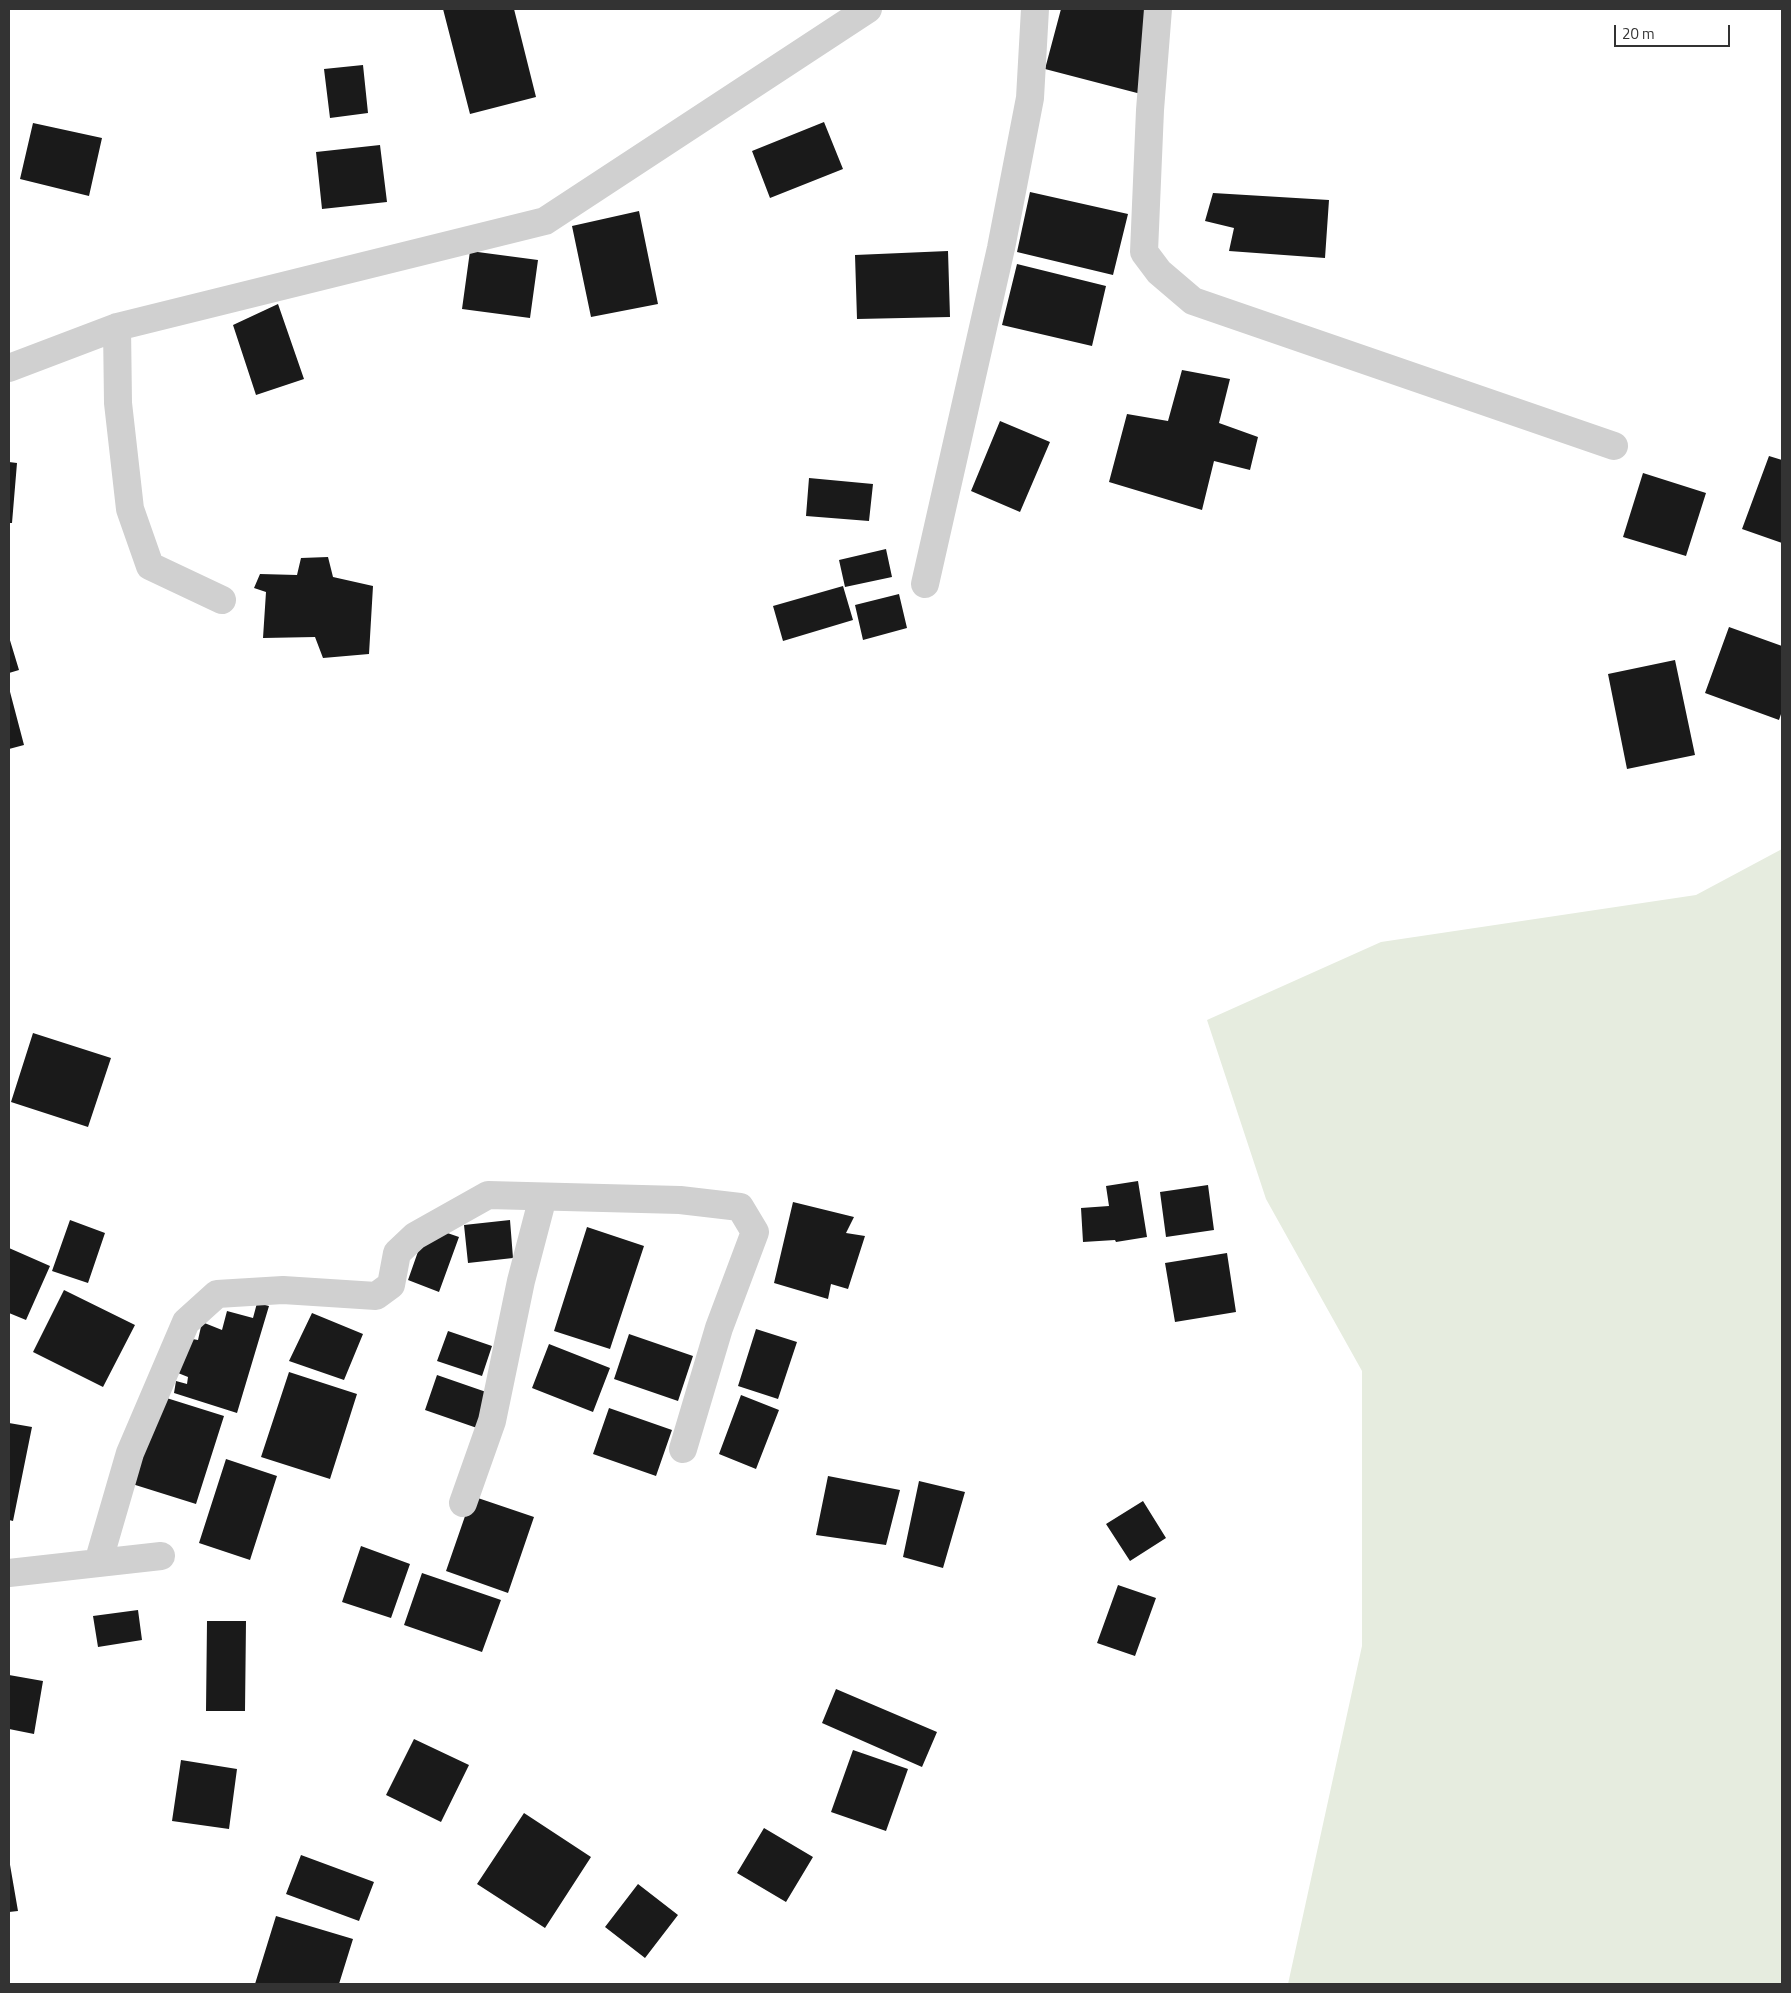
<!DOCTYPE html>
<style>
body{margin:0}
#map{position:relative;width:1791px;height:1993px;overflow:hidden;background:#fff;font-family:"Titillium Web",sans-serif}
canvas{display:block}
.frame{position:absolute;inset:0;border:10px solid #333;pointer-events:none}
.scale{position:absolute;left:1614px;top:25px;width:116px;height:22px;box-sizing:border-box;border:2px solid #333;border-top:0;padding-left:6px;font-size:15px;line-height:18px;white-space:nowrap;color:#333;-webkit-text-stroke:4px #fff;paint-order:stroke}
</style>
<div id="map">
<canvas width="1791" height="1993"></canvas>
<div class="frame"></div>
<div class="scale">20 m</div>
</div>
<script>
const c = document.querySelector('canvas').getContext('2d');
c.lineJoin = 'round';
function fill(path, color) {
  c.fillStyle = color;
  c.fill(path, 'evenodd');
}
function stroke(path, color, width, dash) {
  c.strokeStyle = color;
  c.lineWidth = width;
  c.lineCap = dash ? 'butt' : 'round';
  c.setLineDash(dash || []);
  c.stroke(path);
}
fill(new Path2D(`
 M1782,849V1984H1288L1362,1646V1371L1266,1199L1207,1020L1381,942L1696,895Z`), '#e6ecdf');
fill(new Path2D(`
 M443,9H514L536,97L470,114Z
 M1061,9H1162L1141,94L1045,69Z
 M363,65L368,113L330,118L324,69Z
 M824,122L843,169L770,198L752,151Z
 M33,123L102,138L89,196L20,179Z
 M380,145L387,202L322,209L316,152Z
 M1030,192L1128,214L1113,275L1017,252Z
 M1213,193L1329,200L1325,258L1229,251L1234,228L1205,221Z
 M639,211L658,304L591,317L572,226Z
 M470,251L538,260L530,318L462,309Z
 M948,251L950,317L857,319L855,255Z
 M1017,264L1106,286L1092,346L1002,325Z
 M278,304L304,379L256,395L233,325Z
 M1182,370L1230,379L1219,423L1258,437L1250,470L1214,461L1202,510L1109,482L1127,414L1168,421Z
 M1000,421L1050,442L1020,512L971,491Z
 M1769,456L1782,460V543L1742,529Z
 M9,462L17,463L12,523H9Z
 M1643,473L1706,493L1686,556L1623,537Z
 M809,478L873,484L869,521L806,516Z
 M886,549L892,577L845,587L839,560Z
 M328,557L333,577L373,586L369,654L323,658L315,637L263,638L266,592L254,588L260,574L297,575L301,558Z
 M843,586L853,620L783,641L773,606Z
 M899,594L907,628L863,640L855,605Z
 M1729,627L1782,646V711L1779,720L1705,693Z
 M9,637L19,670L9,673Z
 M1675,660L1695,755L1627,769L1608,674Z
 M9,688L24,745L9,749Z
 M33,1033L111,1058L88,1127L11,1102Z
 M1138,1181L1147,1237L1116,1242L1115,1240L1083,1242L1081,1208L1109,1206L1106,1186Z
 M1208,1185L1214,1230L1166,1237L1160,1192Z
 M793,1202L854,1217L846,1233L865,1236L848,1289L831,1284L828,1299L774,1283Z
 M70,1220L105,1233L88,1283L52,1271Z
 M510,1220L513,1258L468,1263L464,1225Z
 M427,1226L459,1237L439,1292L408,1280Z
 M587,1227L644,1246L610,1349L554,1331Z
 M9,1248L50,1266L26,1320L9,1313Z
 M1227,1253L1236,1312L1175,1322L1165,1263Z
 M64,1290L135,1325L103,1387L33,1352Z
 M257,1303L269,1306L237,1413L174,1393L176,1381L187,1384L188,1377L173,1371L181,1337L198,1340L202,1322L222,1330L227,1311L253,1318Z
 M312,1313L363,1334L344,1380L289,1361Z
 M756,1329L797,1342L778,1399L738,1386Z
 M448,1331L492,1346L482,1376L437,1361Z
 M629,1334L693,1356L678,1401L614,1379Z
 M549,1344L610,1368L593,1412L532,1388Z
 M289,1372L357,1394L330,1479L261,1457Z
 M437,1375L489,1393L477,1428L425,1410Z
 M157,1395L224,1416L196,1504L129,1483Z
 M741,1395L779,1410L756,1469L719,1454Z
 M609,1408L672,1430L656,1476L593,1454Z
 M9,1423L32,1427L13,1521L9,1520Z
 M226,1459L277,1476L250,1560L199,1543Z
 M828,1476L900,1490L886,1545L816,1535Z
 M919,1481L965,1492L943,1568L903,1557Z
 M472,1496L534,1517L508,1593L446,1571Z
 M1143,1501L1166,1538L1130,1561L1106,1524Z
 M361,1546L410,1564L391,1618L342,1602Z
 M422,1573L501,1600L482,1652L404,1625Z
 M1118,1585L1156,1598L1135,1656L1097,1643Z
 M138,1610L142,1640L98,1647L93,1616Z
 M207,1621H246L245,1711H206Z
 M9,1675L43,1681L34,1734L9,1729Z
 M836,1689L937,1732L922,1767L822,1723Z
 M414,1739L469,1765L441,1822L386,1795Z
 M853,1750L908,1769L886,1831L831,1812Z
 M181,1760L237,1769L229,1829L172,1821Z
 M524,1813L591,1857L545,1928L477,1884Z
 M764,1828L813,1857L786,1902L737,1873Z
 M301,1855L374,1882L359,1921L286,1894Z
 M9,1859L18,1911L9,1912Z
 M638,1884L678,1915L645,1958L605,1927Z
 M276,1916L353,1939L339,1984H255Z`), '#1a1a1a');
stroke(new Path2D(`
 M1158,9L1150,110L1144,252L1159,272L1193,301L1614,446
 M117,327L118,403L130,509L150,566L222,600
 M9,368L117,327L545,221L868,9
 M925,584L1001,248L1030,98L1035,9
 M463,1503L492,1421L521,1281L543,1197
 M98,1563L130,1453L186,1322L217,1294L283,1290L376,1296L391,1285L397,1253L415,1236L488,1195L680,1200L740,1207L755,1232L719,1328L683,1449
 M9,1573L161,1556`), '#d0d0d0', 28);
</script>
